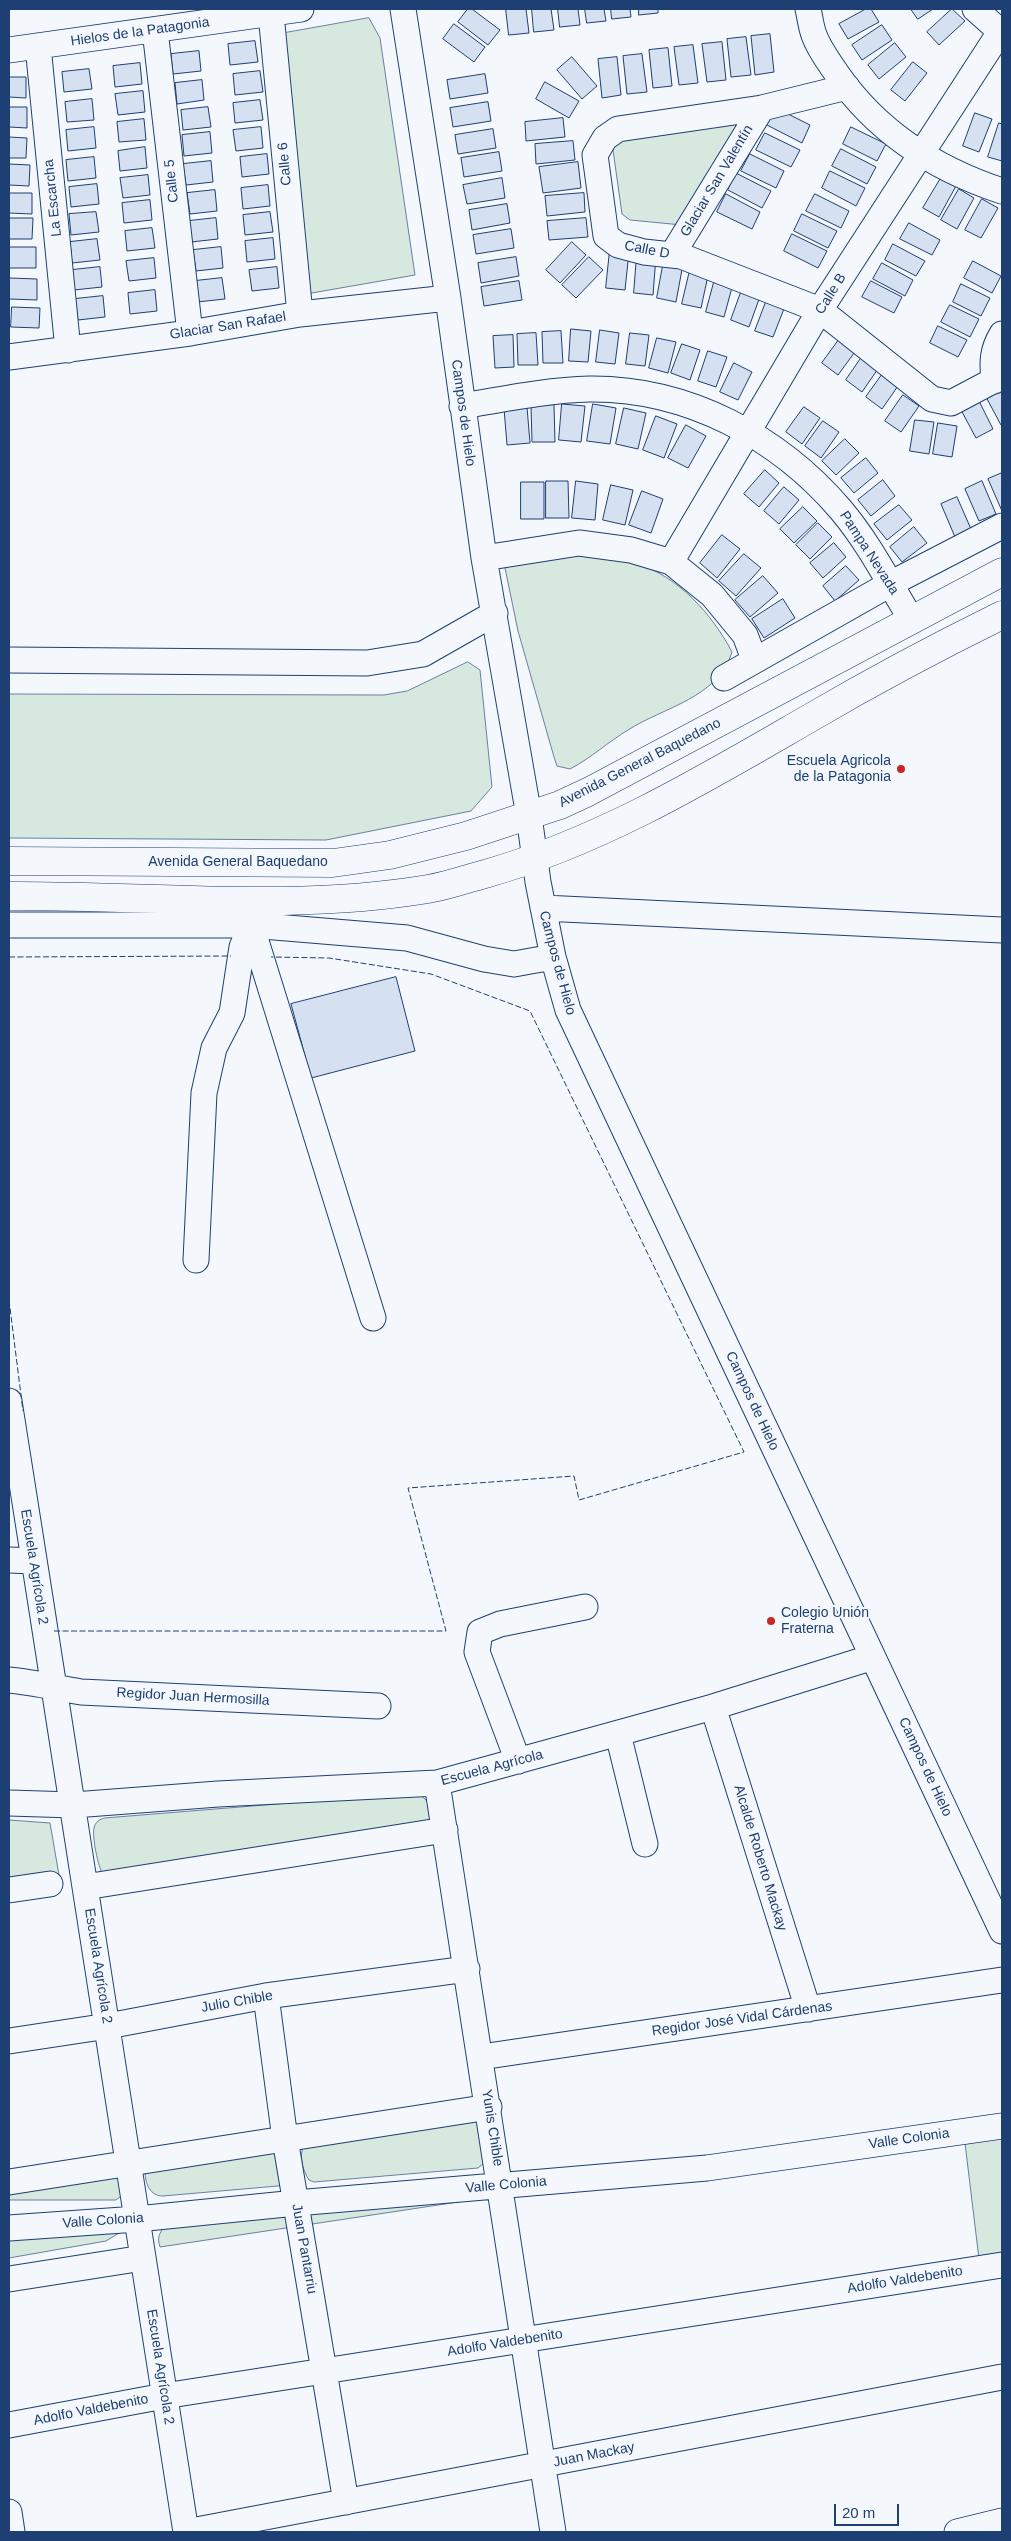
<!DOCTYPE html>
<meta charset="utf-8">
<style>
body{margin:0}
#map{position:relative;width:1011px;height:2541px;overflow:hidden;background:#f4f7fb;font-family:Helvetica,sans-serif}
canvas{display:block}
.frame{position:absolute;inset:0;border:10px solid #1d3f73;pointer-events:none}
.scale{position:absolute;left:834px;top:2504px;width:65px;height:22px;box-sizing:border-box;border:2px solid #1d3f73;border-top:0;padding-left:6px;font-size:15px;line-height:18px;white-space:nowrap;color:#1d3f73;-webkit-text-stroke:4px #f4f7fb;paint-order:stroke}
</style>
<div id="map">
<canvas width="1011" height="2541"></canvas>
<div class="frame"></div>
<div class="scale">20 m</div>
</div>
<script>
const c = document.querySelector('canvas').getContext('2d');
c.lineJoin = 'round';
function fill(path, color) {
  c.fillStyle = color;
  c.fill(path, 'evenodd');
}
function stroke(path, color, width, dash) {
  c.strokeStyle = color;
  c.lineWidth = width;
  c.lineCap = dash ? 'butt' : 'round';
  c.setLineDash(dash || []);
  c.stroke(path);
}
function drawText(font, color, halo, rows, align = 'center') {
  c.font = font + ' Helvetica,sans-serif';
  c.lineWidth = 4;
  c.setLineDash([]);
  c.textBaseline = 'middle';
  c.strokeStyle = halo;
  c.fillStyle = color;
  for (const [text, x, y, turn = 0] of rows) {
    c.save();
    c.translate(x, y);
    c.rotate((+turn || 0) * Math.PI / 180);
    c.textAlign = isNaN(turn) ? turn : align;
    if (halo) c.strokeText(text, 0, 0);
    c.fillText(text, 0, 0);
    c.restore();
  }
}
const green = new Path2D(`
 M369,18L380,38L415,275L306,294L285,33Z
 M746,117L682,225L630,220L622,214L612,143L614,135Z
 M568,549C590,554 615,556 636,563C679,577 712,614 732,652C718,698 664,707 628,730C608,742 591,758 570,769L557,766L554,757L518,631L504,563Z
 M468,662L480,670L492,787L471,811L326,840L9,838V694L384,695L407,691Z
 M415,1793C428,1797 434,1809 428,1822L103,1874C98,1868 92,1836 94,1828C95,1822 100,1819 105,1818Z
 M9,1820L50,1823L59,1875L9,1883Z
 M477,2116L484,2163L478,2168L314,2182L309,2180C303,2171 299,2157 303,2147Z
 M1002,2137V2256L979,2259L965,2143Z
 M273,2144L289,2185L163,2196C150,2196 145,2184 145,2171Z
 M120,2176L121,2196L116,2200H9V2190Z
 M478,2199L160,2247C157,2238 159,2233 165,2226Z
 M9,2227L119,2231V2233L106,2241L9,2258Z`);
fill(green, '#d7e8df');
stroke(green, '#687fa3', 1);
const building = new Path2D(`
 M468,9H472L500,30L488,45L458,22Z
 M506,9H526L529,33L509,35Z
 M532,9H551L554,30L534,32Z
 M558,9H578L580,25L560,27Z
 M585,9H604L606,21L587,23Z
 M611,9H630L631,17L612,19Z
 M639,9H658V13L639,15Z
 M866,9H871L879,22L848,39L839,24Z
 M911,9H933L918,19Z
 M952,9L965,21L939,45L927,32Z
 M454,24L485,47L474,62L443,39Z
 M882,25L892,40L862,60L852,45Z
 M770,34L774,72L755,75L751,36Z
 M746,37L751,75L731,77L727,39Z
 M255,41L258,62L230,65L228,44Z
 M722,42L726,80L707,82L702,44Z
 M895,43L906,57L879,79L868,65Z
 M693,45L698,83L679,85L674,47Z
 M668,48L672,86L653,88L649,50Z
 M199,51L201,71L173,74L171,54Z
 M642,54L647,92L627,94L623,56Z
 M572,57L597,86L582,99L557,70Z
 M617,57L621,95L602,98L598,59Z
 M913,62L927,73L905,101L891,90Z
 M140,63L142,84L115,87L113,66Z
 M89,69L92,89L64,92L62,72Z
 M260,71L263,92L235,95L233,74Z
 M485,74L488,93L450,99L447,80Z
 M9,77H26V98L9,97Z
 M202,80L204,100L177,104L175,83Z
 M545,82L579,101L569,118L536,99Z
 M143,91L145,112L118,115L115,94Z
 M92,99L94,120L67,122L65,102Z
 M260,100L263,120L235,123L233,103Z
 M488,102L491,121L453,127L450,108Z
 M9,107H27V128L9,127Z
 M208,107L211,127L183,130L181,110Z
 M776,108L810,125L802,143L767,125Z
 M975,113L992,119L979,152L963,146Z
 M563,118L565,137L526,141L525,122Z
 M144,119L146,140L119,142L117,122Z
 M999,123L1002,124V161L988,157Z
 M94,127L96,148L68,151L66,130Z
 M261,127L263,148L236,151L233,130Z
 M851,127L886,144L877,161L843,144Z
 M493,129L496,148L458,154L455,135Z
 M210,132L212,153L184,156L182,135Z
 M765,133L800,150L791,167L756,150Z
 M9,137L27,138L26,158H9Z
 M573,141L575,160L536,164L535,144Z
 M145,147L147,168L120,171L118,151Z
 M841,149L876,167L867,184L832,166Z
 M499,152L502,171L464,177L461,158Z
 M267,154L269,174L242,177L240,157Z
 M750,154L784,171L776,188L741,171Z
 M94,157L96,178L68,181L66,160Z
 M211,161L213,182L186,185L183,164Z
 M578,162L581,188L543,193L539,167Z
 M9,164L30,165L29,186L9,185Z
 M830,171L865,188L856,206L822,188Z
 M736,173L771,191L762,208L728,190Z
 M148,175L150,195L123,198L120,178Z
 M502,178L505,198L467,204L463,185Z
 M941,178L956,186L939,217L923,208Z
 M97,184L99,204L71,207L69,187Z
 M268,185L270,206L243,209L241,188Z
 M959,189L974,198L957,229L941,220Z
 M215,190L217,211L190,214L187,193Z
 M9,193H32V214L9,213Z
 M584,193L585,212L547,216L545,196Z
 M726,194L760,212L752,229L717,212Z
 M815,194L849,211L841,228L806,211Z
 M982,199L998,208L981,238L965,230Z
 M150,200L152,220L124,223L122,203Z
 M507,204L510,223L472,230L469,210Z
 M96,212L99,232L71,235L69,214Z
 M270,212L273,232L245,235L243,215Z
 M802,214L837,231L828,248L794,231Z
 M9,218H33L32,239H9Z
 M216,218L218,239L191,242L189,221Z
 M586,218L588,237L549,240L547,221Z
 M909,223L940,240L932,255L900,239Z
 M152,228L155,248L127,251L125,231Z
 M511,229L514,248L476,254L473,235Z
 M792,234L827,251L818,268L784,251Z
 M273,238L275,259L247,262L245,241Z
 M97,239L100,260L72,263L70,242Z
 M572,242L586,255L560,283L546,270Z
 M893,244L925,261L916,276L885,260Z
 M9,247H36V268H9Z
 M221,247L223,268L196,271L193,250Z
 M610,250L629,252L625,290L606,288Z
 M637,255L656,256L653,295L634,293Z
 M516,257L519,276L481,283L478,263Z
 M589,257L603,270L576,298L562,285Z
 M154,258L156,278L129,281L126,261Z
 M664,260L683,264L676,302L657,298Z
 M973,261L1001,276L992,293L964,278Z
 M882,263L913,280L905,296L873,279Z
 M691,266L709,271L701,308L682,304Z
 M100,267L102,287L74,290L72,270Z
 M277,267L279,288L252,291L249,270Z
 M716,275L734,280L724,317L706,312Z
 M10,278L37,279V300L9,299Z
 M222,278L225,299L197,302L195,281Z
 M519,281L522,300L484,306L481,287Z
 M871,281L902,297L894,313L862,297Z
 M744,284L762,291L749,327L731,320Z
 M961,284L990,298L981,316L953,302Z
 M155,290L157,311L130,314L128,293Z
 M769,294L787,301L773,337L755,331Z
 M103,296L105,317L78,320L75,299Z
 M950,305L979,319L970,337L941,322Z
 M12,307L40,308L39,328L11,327Z
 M938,326L967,340L958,357L930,343Z
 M571,329L591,331L588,362L569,361Z
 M600,330L619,333L615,364L596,362Z
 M561,331L563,363H543L542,332Z
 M536,333L538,365H518L517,334Z
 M630,333L649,335L645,366L626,364Z
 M513,335L514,367L495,368L493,336Z
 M841,337L857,349L838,375L822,363Z
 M657,338L676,342L668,373L649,368Z
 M682,344L700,350L690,380L671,373Z
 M708,351L727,357L716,387L698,381Z
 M864,354L880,366L862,392L846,380Z
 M734,363L752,372L738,400L720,392Z
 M884,372L900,383L882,409L866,397Z
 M1002,389V424L1001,425L986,397Z
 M903,395L919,406L901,432L885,421Z
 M979,401L993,429L976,438L961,410Z
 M562,404L585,406L581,442L559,440Z
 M593,404L616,408L610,444L587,441Z
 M554,405L555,442H532L531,406Z
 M527,407L530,443L507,445L504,408Z
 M804,407L820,418L802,444L786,432Z
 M624,408L646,413L638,449L616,444Z
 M656,416L677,424L664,458L643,450Z
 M915,420L934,422L929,454L910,451Z
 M823,421L839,432L821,458L805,446Z
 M938,423L957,426L952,457L933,454Z
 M686,425L706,436L688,468L668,458Z
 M845,439L859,453L836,475L822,461Z
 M866,458L878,473L854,493L841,478Z
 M765,470L779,483L759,507L744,494Z
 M1002,473V511L988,479Z
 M883,480L895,496L871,516L858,500Z
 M546,481H568L569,518H546Z
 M576,481L598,484L595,520L572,518Z
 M982,481L996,514L979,521L965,489Z
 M521,482H544V519H521Z
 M611,485L633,490L625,525L603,520Z
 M784,487L799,500L779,524L764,511Z
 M642,491L663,499L651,533L629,525Z
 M957,497L971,529L955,537L941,504Z
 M899,505L912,520L887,540L874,524Z
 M803,507L817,521L794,543L780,529Z
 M818,523L832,537L810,559L796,545Z
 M914,527L927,543L902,562L890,547Z
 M722,535L740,549L717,578L700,563Z
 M834,543L846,557L823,578L810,563Z
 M744,554L761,568L736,596L719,581Z
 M846,566L859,580L835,601L823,586Z
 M763,576L778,593L750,617L735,600Z
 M783,599L795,618L764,638L752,619Z
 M396,977L415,1051L311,1078L291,1004Z`);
fill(building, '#d5e0f0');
stroke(building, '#1d3f73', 1);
const minor = new Path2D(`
 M403,9L448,298L484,558L529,816L538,882L553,957L568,1010L1002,1931
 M808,9C810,17 811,27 814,35C819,49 829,62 837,74C878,133 935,169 1002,191
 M975,9L1002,33
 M271,14L300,314
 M155,30L190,333
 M38,46L68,350
 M9,50L301,9
 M847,87L762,108L618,129L605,138L595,155L606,236L618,245L644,252L681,256L820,310L932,399L951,403L1002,376
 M672,255L762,108
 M9,357L190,333L300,314L448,298
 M994,381C992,363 992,350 1002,334
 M462,406C504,399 547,390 590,389C687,388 779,437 841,510C869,543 889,583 911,619
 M484,558L579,543L631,550L671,562L712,595L745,635L754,659
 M671,562L820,310L1000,32
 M9,660L367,663L423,654L495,613
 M724,678L890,584L1002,526
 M543,908L1002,930
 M9,925H251L407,938L484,959L514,964L553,957
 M251,925L373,1318
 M196,1260L204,1093L214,1048L232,1013L242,947L251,925
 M9,1401C34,1563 61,1725 85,1887L186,2532
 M9,1560L34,1561
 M9,1680C33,1682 57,1688 81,1692L378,1706
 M713,1707L808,2009
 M618,1734L645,1844
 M518,1761L477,1652L480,1632L500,1624L585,1607
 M437,1783L553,2532
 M9,1803L74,1805L218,1794L437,1783L713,1707L873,1657
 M85,1887L445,1830
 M9,1890L50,1884
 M266,1996L285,2139L346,2502
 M9,2041L108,2026L266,1996L467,1969
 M481,2057L1002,1980
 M9,2182L489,2107
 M9,2228L137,2219L296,2203L707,2168L1002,2126
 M9,2279L143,2258
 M9,2425L164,2396L1002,2265
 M9,2512L12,2532
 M186,2532L1002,2377
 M957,2532L1002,2521`);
const major = new Path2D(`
 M9,861L333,863L390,855L466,836L560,805L588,792L1002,572
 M9,896C149,895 289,912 428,889C447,886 466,879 485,874C602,841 706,778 810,718C873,681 937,647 1002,615`);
stroke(minor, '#1d3f73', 27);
stroke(major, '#1d3f73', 29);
stroke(minor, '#f4f7fb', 25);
stroke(major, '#f4f7fb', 28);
stroke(new Path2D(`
 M9,957L231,956
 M9,1300L23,1411
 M54,1631H446L408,1488L574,1476L579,1500L744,1452L530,1011L431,974L329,958L271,957`), '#1d3f73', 1, [6, 2.5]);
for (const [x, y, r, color] of [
 [901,769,5,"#c62828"],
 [771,1621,5,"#c62828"]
]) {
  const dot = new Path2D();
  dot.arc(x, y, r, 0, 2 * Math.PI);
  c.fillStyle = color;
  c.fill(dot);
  stroke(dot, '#f4f7fb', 2);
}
drawText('14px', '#1d3f73', '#f4f7fb', [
 ["Hielos de la Patagonia",140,32,-8],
 ["Calle 6",285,164,-95],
 ["Calle 5",172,181,-96],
 ["Glaciar San Valentín",717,181,-59],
 ["La Escarcha",53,198,-96],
 ["Calle D",647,250,11],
 ["Calle B",831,294,-58],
 ["Glaciar San Rafael",228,326,-9],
 ["Campos de Hielo",463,413,82],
 ["Pampa Nevada",869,553,57],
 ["Avenida General Baquedano",640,763,-27],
 ["Avenida General Baquedano",238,862],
 ["Campos de Hielo",557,963,75],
 ["Campos de Hielo",752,1401,65],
 ["Escuela Agrícola 2",34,1567,81],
 ["Regidor Juan Hermosilla",193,1697,3],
 ["Campos de Hielo",925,1767,65],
 ["Escuela Agrícola",492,1768,-15],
 ["Alcalde Roberto Mackay",760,1858,73],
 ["Escuela Agrícola 2",98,1966,81],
 ["Julio Chible",237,2002,-10],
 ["Regidor José Vidal Cárdenas",742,2019,-8],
 ["Yunis Chible",492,2128,81],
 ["Valle Colonia",909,2139,-8],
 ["Valle Colonia",506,2185,-5],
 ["Valle Colonia",103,2221,-4],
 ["Juan Pantarriu",304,2249,80],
 ["Adolfo Valdebenito",905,2280,-9],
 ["Adolfo Valdebenito",505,2343,-9],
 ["Escuela Agrícola 2",160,2367,81],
 ["Adolfo Valdebenito",91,2410,-11],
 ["Juan Mackay",594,2455,-11]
]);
drawText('14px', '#1d3f73', '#f4f7fb', [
 ["Escuela Agricola",891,761],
 ["de la Patagonia",891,777],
 ["Colegio Unión",781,1613,"left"],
 ["Fraterna",781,1629,"left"]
], 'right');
</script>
